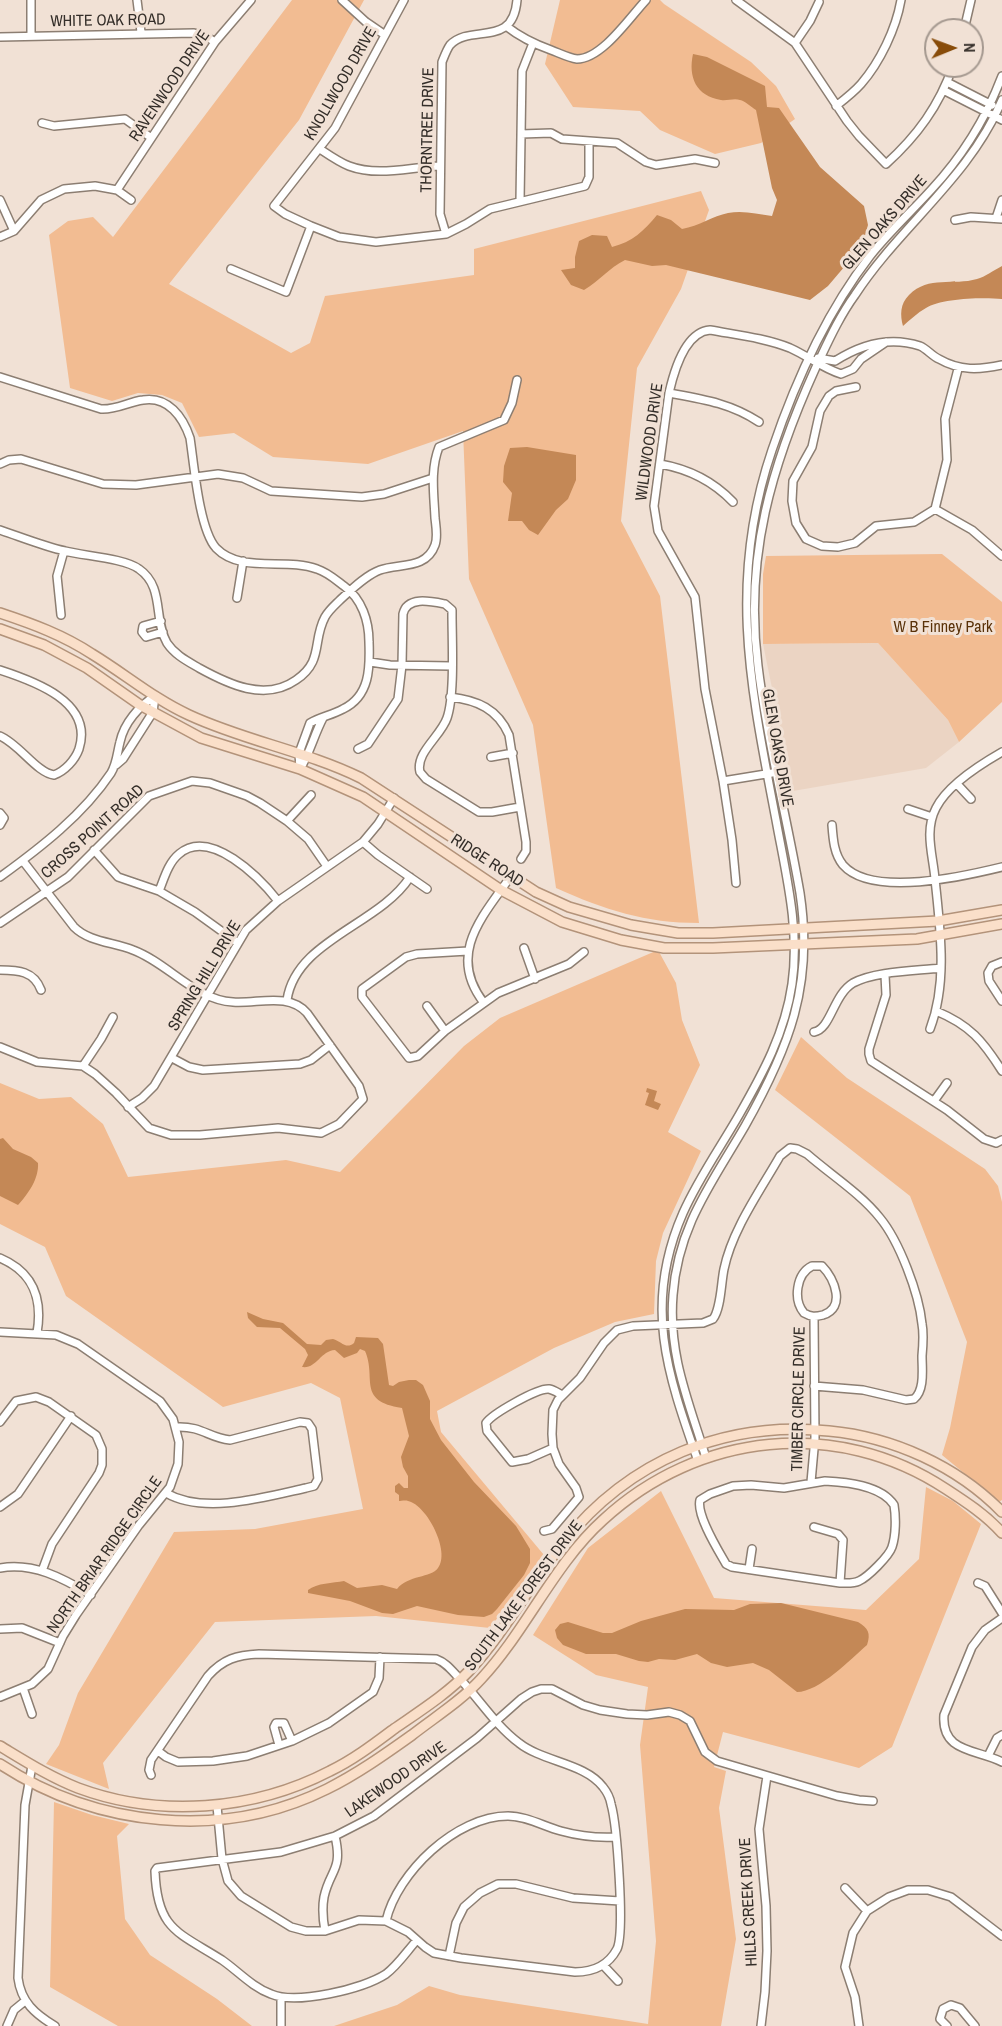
<!DOCTYPE html>
<style>
body{margin:0}
#map{position:relative;width:1002px;height:2026px;overflow:hidden;background:#f1e1d5;font-family:"Archivo Narrow",sans-serif}
canvas{display:block}
.north{position:absolute;left:924px;top:18px;width:60px;height:60px;box-sizing:border-box;background:#f1e1d5;border:2px solid #a59990;border-radius:50%;rotate:89deg;font-size:16px;font-weight:700;line-height:24px;text-align:center;color:#342e29}
.north::after{content:'';display:block;margin:auto;width:21px;height:27px;background:#884c0a;clip-path:polygon(50% 0,100% 100%,50% 72%,0 100%)}
</style>
<div id="map">
<canvas width="1002" height="2026"></canvas>
<div class="north">N</div>
</div>
<script>
const c = document.querySelector('canvas').getContext('2d');
c.lineJoin = 'round';
function fill(path, color) {
  c.fillStyle = color;
  c.fill(path, 'evenodd');
}
function stroke(path, color, width, dash) {
  c.strokeStyle = color;
  c.lineWidth = width;
  c.lineCap = dash ? 'butt' : 'round';
  c.setLineDash(dash || []);
  c.stroke(path);
}
function drawText(font, color, halo, rows, align = 'center') {
  c.font = font + ' "Archivo Narrow",sans-serif';
  c.lineWidth = 6;
  c.setLineDash([]);
  c.textBaseline = 'middle';
  c.strokeStyle = halo;
  c.fillStyle = color;
  for (const [text, x, y, turn = 0] of rows) {
    c.save();
    c.translate(x, y);
    c.rotate((+turn || 0) * Math.PI / 180);
    c.textAlign = isNaN(turn) ? turn : align;
    if (halo) c.strokeText(text, 0, 0);
    c.fillText(text, 0, 0);
    c.restore();
  }
}
fill(new Path2D(`
 M878,643L948,720L959,742L926,768L793,791L763,644Z`), '#ebd4c3');
fill(new Path2D(`
 M292,0H364L299,120L169,284L291,353L310,343L325,296L474,275V249L701,191L709,210L681,289L637,368L621,521L660,596L699,923C645,923 605,910 556,888L533,725L469,579L463,431L368,464L273,457L234,433L199,437L182,403L162,395L138,393L112,401L70,388L49,235L68,221L93,217L113,237Z
 M560,0H660L664,4L751,62L776,86L795,119L761,143L715,154L660,130L640,111L573,107L545,64Z
 M942,554L1002,602V702L959,742L948,720L878,643L763,644V574L766,556Z
 M658,950L676,983L682,1020L700,1065L668,1132L701,1151L663,1233L656,1261L654,1314L615,1322L554,1348L437,1411L441,1432L544,1555L490,1628L376,1616L215,1622L103,1763L109,1789L46,1764L59,1745L78,1693L174,1532L255,1529L363,1509L340,1398L311,1383L223,1407L66,1296L45,1247L0,1224V1083L39,1099L71,1097L103,1124L128,1177L286,1160L340,1172L464,1046L500,1018Z
 M801,1037L847,1078L985,1169L998,1186L1002,1202V1500L999,1502L942,1455L950,1428L967,1342L910,1196L775,1090Z
 M926,1487L953,1501L981,1524L892,1747L859,1768L723,1732L714,1767L726,1771L719,1808L736,1939L721,2026H334L397,2005L429,1986L460,1995L648,2024L656,1941L640,1745L648,1687L596,1675L533,1635L588,1548L661,1491L714,1598L866,1610L919,1559Z
 M54,1802L92,1815L129,1824L117,1836L125,1919L150,1955L217,1999L252,2026H118L50,1987Z`), '#f2bc92');
fill(new Path2D(`
 M693,54L707,57L765,86L767,107L779,108L820,167L864,206L868,225L862,246L828,286L810,300L666,265L652,266L625,260C609,268 599,281 584,290L571,285L561,270L575,268V257L579,241L592,235L607,236L612,247C632,242 644,231 657,215L671,220L682,229C699,226 713,216 728,213C743,210 757,214 772,216L777,200L772,188L756,110C751,107 745,101 740,100C734,98 727,101 721,100C696,96 688,77 693,54Z
 M1002,266V299C984,297 941,298 926,308C917,313 910,320 903,326C900,315 900,304 909,295C929,275 953,286 977,279C985,277 994,270 1002,266Z
 M527,447L576,455V480L568,499L556,510L538,535L529,530L522,521H508L512,493L503,482L504,466L510,448Z
 M647,1088L657,1091L654,1101L661,1104L658,1110L645,1105L649,1093L646,1092Z
 M3,1138L13,1149L31,1157L38,1163C39,1179 28,1194 18,1205L0,1196V1139Z
 M247,1312L263,1319L283,1323L307,1344L321,1345L326,1340L333,1339C341,1341 346,1350 354,1343L356,1337L378,1338L383,1344L389,1385L393,1386L399,1382L409,1380H416L423,1385L430,1401V1419L441,1440L474,1482L516,1526L530,1549V1563L524,1575L497,1609L492,1614L484,1617L458,1615L417,1606L393,1614L382,1613L350,1601L308,1593V1590C317,1583 333,1583 344,1581L357,1588L382,1585L397,1589C408,1575 431,1578 438,1568C451,1552 427,1505 408,1501C406,1500 400,1501 399,1501V1495L395,1492V1486L399,1483L404,1488H408V1476L403,1467L401,1457L409,1436L402,1408C356,1401 377,1378 365,1351L360,1349L357,1353L344,1358L335,1350C320,1351 317,1369 302,1367L308,1355L305,1349L280,1328L257,1327L248,1318Z
 M781,1603L858,1622C868,1628 871,1633 867,1645C851,1659 819,1692 797,1692L769,1670L753,1663L727,1667L711,1663L697,1654L675,1660L659,1659L648,1662L639,1661L616,1654H586L563,1645L557,1638L555,1630L560,1624L568,1622L603,1633H612L641,1621L685,1609L734,1610L750,1604Z`), '#c48856');
const minor = new Path2D(`
 M31,0V36
 M137,0L141,32
 M342,0L366,22L385,35
 M404,0L335,128L274,206L285,214L311,226L339,237L376,242L446,234L466,224L490,209L585,186L589,177V143
 M736,0L795,43L847,121L859,136L886,164C917,136 939,106 953,66
 M506,26C520,37 534,44 551,50C559,53 569,58 577,59C602,59 630,17 646,0
 M964,30L971,0
 M0,37L194,33L207,37L215,42
 M795,43L810,21L819,2
 M947,82L992,105
 M943,90L1002,120
 M836,106C845,99 854,92 861,84C880,62 896,29 901,0
 M42,123L54,126L125,119L150,137
 M521,134L551,133L562,139L617,143L646,162L656,165L695,159L715,163
 M320,149C329,155 339,162 349,166C378,177 410,167 440,166
 M117,190L215,42L251,0
 M0,200L14,231
 M520,201L522,71L533,43
 M996,218L1002,200
 M955,220L971,217L1002,219
 M446,234L440,214L442,62C444,57 447,49 450,45C471,23 513,49 517,0
 M0,237L14,231L41,200L64,189L95,186L117,190L131,200
 M231,269L286,292L311,226
 M818,358L835,361C860,345 890,336 920,346C927,349 932,356 939,359C960,371 979,370 1002,365
 M0,377L101,409C116,410 128,402 143,400C168,396 183,417 190,438C194,464 199,529 216,548C241,574 286,557 317,569C327,572 336,580 344,586C362,599 369,621 369,642C370,668 370,696 343,709C332,715 320,717 310,723L299,753L300,769
 M856,387L836,391L829,396L820,411L812,447L793,481L792,501L796,523L806,539L822,546L838,547L855,543L876,526L914,522L935,509L947,460L945,419L958,369
 M669,393C702,399 730,403 759,422
 M0,464L9,460L21,459L103,484L136,485L218,474L243,478L271,491L362,497L384,494L433,478
 M660,464C689,469 713,481 733,502
 M935,509L972,530L1002,556
 M0,530C21,537 43,546 65,551C84,556 124,558 139,569C165,587 153,619 167,643C175,655 187,661 199,668C228,684 265,702 296,680C324,661 312,641 325,617C329,610 335,605 340,600C351,590 366,575 380,570C399,563 426,570 435,545C438,537 436,527 435,518C434,494 430,470 439,447L504,420L512,403L517,380
 M237,598L243,561
 M61,615L57,576L64,551
 M161,621L143,626L142,632L146,637L163,632
 M370,662L390,665L451,666
 M0,670C34,681 94,702 79,749C75,760 65,771 54,775C37,773 19,744 0,736
 M450,697C477,700 498,709 509,735L526,842V851L521,859
 M358,749L368,744L398,699L402,665L403,614C407,596 430,601 445,604L452,610V614C452,641 455,695 447,718C441,736 415,753 420,772L426,779L479,812H492L520,807
 M491,757L513,753
 M116,765L123,759L153,712L155,696
 M300,769C310,753 314,735 323,718
 M723,781L772,773
 M957,784L971,799
 M908,809L932,817
 M0,813L4,818L0,825
 M287,821L311,795
 M832,825C833,839 834,854 843,865C872,898 965,876 1002,867
 M363,842L378,855L427,889
 M94,850L118,877L159,891L195,912L238,943
 M0,877C40,848 83,815 111,773C117,763 117,753 120,742C124,723 139,706 155,696
 M736,883L732,840L723,781L705,689L695,597L658,531L654,506L669,393C674,371 685,332 710,330C737,335 765,338 790,348C808,356 822,368 841,374L853,369L861,359L886,342
 M159,891C164,879 168,863 179,854C210,827 260,878 278,901
 M0,923L68,877L149,796L192,781L210,783L247,796L260,803L287,821L308,839L326,865
 M524,948L535,979
 M468,951L417,954L406,957L362,989V997L409,1058L418,1056L445,1031L498,993L569,964L584,952
 M1002,962L992,966L988,973L989,981L1002,1001
 M0,970C18,970 34,971 41,990
 M885,975L886,995L869,1049V1054L871,1061L947,1110L984,1139L996,1143L1002,1140
 M287,1000C296,940 379,925 410,877
 M484,1003C446,954 483,916 511,876
 M427,1006L445,1031
 M936,1011C970,1025 983,1041 1002,1071
 M930,1029C948,982 940,928 935,879C933,855 924,831 936,808C947,786 981,764 1002,752
 M814,1032C831,1029 833,995 853,983C875,971 916,971 941,968
 M0,1047L37,1062L83,1066L95,1074L116,1093L149,1128L171,1135H200L278,1128L321,1133L339,1124L363,1099L359,1086L307,1013C288,992 258,1004 233,1002C195,1000 168,963 133,950C113,942 89,942 74,927L23,861
 M172,1058L189,1067L203,1070L300,1064L311,1060L330,1045
 M83,1066L101,1039L113,1017
 M934,1101L947,1083
 M128,1107L142,1098L154,1086L246,930L278,901L363,842L378,824L394,798
 M0,1258C33,1272 43,1298 37,1333
 M812,1266H822C835,1279 846,1308 823,1315C815,1317 811,1317 804,1313C793,1300 796,1274 812,1266Z
 M0,1332L56,1335L78,1344L160,1401L173,1419L179,1442L178,1464L170,1487L139,1525L76,1615L63,1636L48,1669L32,1684L0,1697
 M0,1422L16,1401L36,1397L49,1402L96,1435L102,1449V1465L99,1473L52,1544L42,1571
 M553,1448L528,1459L512,1462L487,1431L486,1423C492,1414 537,1388 549,1389C554,1390 558,1393 562,1395
 M706,1458C689,1402 668,1355 673,1295C678,1226 712,1183 745,1126C789,1048 814,985 800,893C787,817 767,742 758,666C744,557 772,464 816,367C828,342 839,317 855,295C900,226 970,177 1002,100
 M698,1461C667,1373 643,1304 683,1213C698,1179 720,1148 739,1115C763,1073 785,1033 792,984C800,929 786,875 776,820C751,689 727,582 772,450C795,382 826,313 870,256C889,232 911,212 931,190C962,157 986,118 1002,76
 M825,1481C846,1482 881,1485 894,1505C896,1517 896,1535 892,1547C889,1556 868,1577 859,1581C853,1584 846,1583 840,1583L732,1567L726,1564C718,1550 696,1515 700,1500L710,1494L733,1486L751,1485L784,1488Z
 M811,1482L815,1438L814,1317
 M166,1493C204,1515 266,1497 306,1488L314,1486L318,1479L312,1429L308,1423L300,1422L230,1440C209,1438 202,1426 177,1427
 M0,1507L18,1494L71,1416
 M814,1527L838,1534L843,1540L840,1583
 M544,1531L552,1529L579,1497L576,1488L559,1464L553,1448L552,1434L553,1410L558,1400L580,1378L604,1343L617,1330L633,1326L703,1323L713,1319C721,1309 721,1283 724,1269C732,1230 760,1191 780,1156L790,1148L797,1149L807,1154C831,1175 860,1193 880,1218C899,1241 919,1293 922,1324C924,1334 923,1345 922,1356C922,1369 925,1390 914,1399L906,1400L863,1390L814,1386
 M0,1568C33,1562 63,1578 91,1595
 M749,1569L752,1549
 M978,1583L985,1586L1002,1613
 M1002,1618L985,1630L972,1647L944,1715C941,1753 977,1749 1002,1762
 M0,1629L22,1628L60,1643
 M23,1688L32,1714
 M279,1745L274,1727L276,1723H284L292,1741
 M158,1751L166,1757L178,1762L213,1761L247,1756L292,1741L329,1723L373,1692L379,1678L380,1657
 M988,1756L997,1738L1002,1735
 M32,1766L25,1805L18,1978C21,2002 35,2014 55,2026
 M151,1775L149,1770L151,1760L208,1676C223,1659 237,1655 259,1654L436,1659C447,1663 452,1671 460,1679C480,1700 496,1726 519,1743C543,1762 585,1763 603,1787C607,1792 610,1798 611,1804C617,1825 625,1932 617,1949C608,1966 593,1972 575,1972L461,1958L434,1953L425,1947L408,1932L386,1921L359,1920L325,1931H306L291,1927L241,1896L228,1881L222,1859L217,1806
 M845,1888L867,1911
 M386,1921C397,1873 456,1816 508,1816C526,1816 543,1826 561,1831C579,1836 597,1838 616,1837
 M325,1931C323,1920 322,1908 324,1897C330,1869 343,1871 335,1836
 M417,1940C407,1951 398,1965 386,1974C363,1989 296,2005 271,1994C252,1987 238,1971 222,1960C178,1932 157,1930 155,1871L157,1868L281,1852L335,1836L374,1816L477,1738L521,1699L532,1692L541,1689H552L583,1705L600,1710L627,1714L647,1715L669,1712L680,1715L690,1721L705,1752L717,1761L837,1796L859,1800L873,1801
 M449,1956L456,1923L464,1907L480,1893L498,1884H516L573,1898L620,1901
 M603,1965L618,1981
 M7,2026L14,2010L25,2001
 M281,2026V1998
 M761,2026L765,1992L767,1951L766,1906L759,1829L767,1776
 M859,2026L855,1997L845,1967L853,1933L867,1911L889,1897L908,1890H928L951,1897L1002,1936
 M947,2026L940,2019L943,2009L951,2005L960,2008L975,2026`);
const major = new Path2D(`
 M0,613C33,624 63,635 92,654C125,674 154,699 189,715C245,741 306,751 361,778L536,892L569,907L631,925L678,933H713L938,921L1002,910
 M0,629L44,645L87,668L140,705L201,738L300,769L363,797L501,890L562,922L621,940L664,948H713L917,939L1002,924
 M0,1746C25,1761 50,1777 78,1788C159,1818 253,1811 330,1771C353,1760 374,1744 394,1729C420,1711 447,1694 469,1671C505,1632 530,1584 563,1543C629,1460 725,1420 829,1431C893,1437 957,1466 1002,1512
 M0,1764C96,1827 223,1841 327,1789C357,1774 384,1755 412,1735C435,1717 461,1701 481,1679C526,1631 554,1564 603,1520C698,1432 837,1417 946,1489C966,1502 986,1515 1002,1533`);
stroke(minor, '#8c7e72', 10);
stroke(major, '#b3937a', 12);
stroke(minor, '#fff', 7);
stroke(major, '#fadfc9', 9);
drawText('16px', '#342e29', '#f1e1d5', [
 ["WHITE OAK ROAD",108,21,-1],
 ["KNOLLWOOD DRIVE",341,84,-60],
 ["RAVENWOOD DRIVE",170,86,-56],
 ["THORNTREE DRIVE",428,130,-89],
 ["GLEN OAKS DRIVE",885,223,-49],
 ["WILDWOOD DRIVE",650,442,-82],
 ["GLEN OAKS DRIVE",777,748,80],
 ["CROSS POINT ROAD",93,832,-42],
 ["RIDGE ROAD",487,861,33],
 ["SPRING HILL DRIVE",205,976,-59],
 ["TIMBER CIRCLE DRIVE",799,1399,-89],
 ["NORTH BRIAR RIDGE CIRCLE",105,1555,-55],
 ["SOUTH LAKE FOREST DRIVE",524,1596,-53],
 ["LAKEWOOD DRIVE",396,1780,-35],
 ["HILLS CREEK DRIVE",749,1902,-93]
]);
drawText('16px', '#593108', '#f1e1d5', [
 ["W B Finney Park",943,628]
]);
</script>
